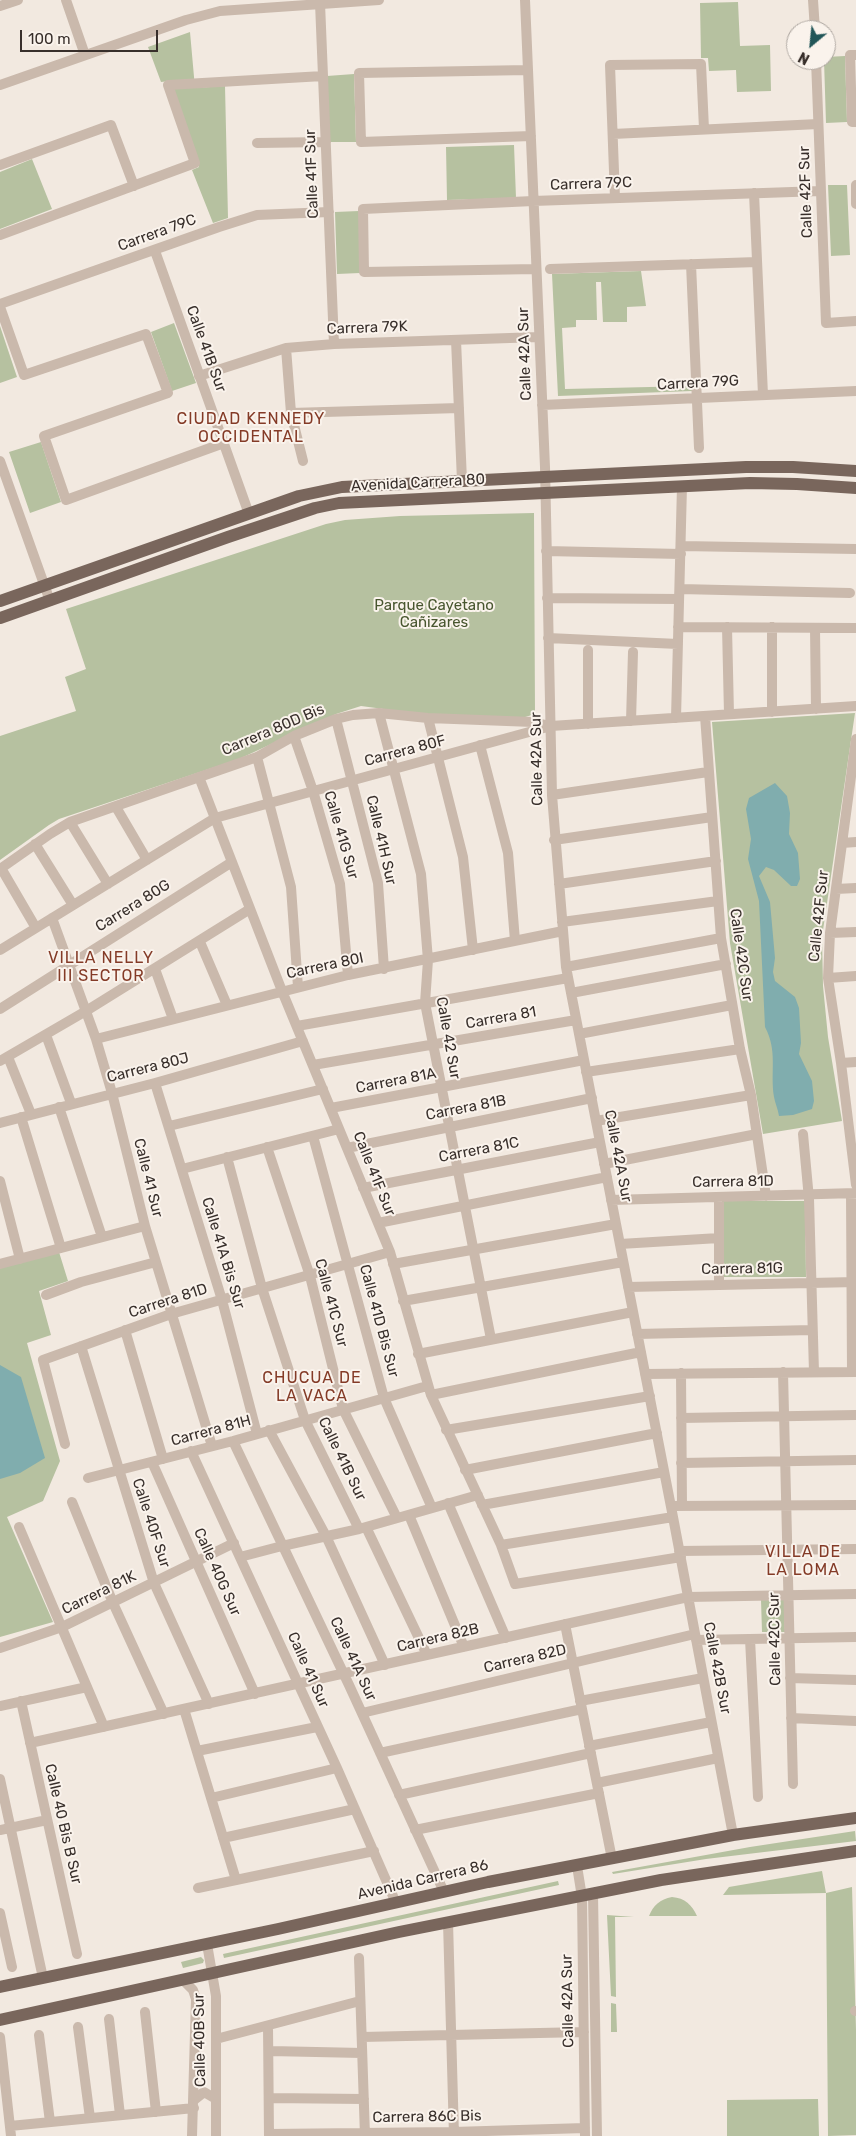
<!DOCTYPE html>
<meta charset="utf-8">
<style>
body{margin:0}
#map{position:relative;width:856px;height:2136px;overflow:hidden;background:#f2e9e0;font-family:Rubik,sans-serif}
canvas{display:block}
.north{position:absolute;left:786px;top:20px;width:50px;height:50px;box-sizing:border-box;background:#faf3ec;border:1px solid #aca59f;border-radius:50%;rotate:208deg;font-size:14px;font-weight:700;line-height:20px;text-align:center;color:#382f2b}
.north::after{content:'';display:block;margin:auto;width:18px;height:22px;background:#225658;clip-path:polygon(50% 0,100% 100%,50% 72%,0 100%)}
.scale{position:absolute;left:20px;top:30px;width:138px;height:22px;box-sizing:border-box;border:2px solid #382f2b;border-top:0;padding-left:6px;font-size:15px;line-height:18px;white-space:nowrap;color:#382f2b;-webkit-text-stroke:4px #faf3ec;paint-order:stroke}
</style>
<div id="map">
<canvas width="856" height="2136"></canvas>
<div class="north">N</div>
<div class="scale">100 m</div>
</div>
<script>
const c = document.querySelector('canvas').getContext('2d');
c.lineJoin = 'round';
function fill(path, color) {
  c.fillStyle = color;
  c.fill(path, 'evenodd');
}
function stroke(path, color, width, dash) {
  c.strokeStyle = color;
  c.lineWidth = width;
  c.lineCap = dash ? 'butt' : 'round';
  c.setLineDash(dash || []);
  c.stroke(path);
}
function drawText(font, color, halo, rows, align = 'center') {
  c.font = font + ' Rubik,sans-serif';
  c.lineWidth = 4;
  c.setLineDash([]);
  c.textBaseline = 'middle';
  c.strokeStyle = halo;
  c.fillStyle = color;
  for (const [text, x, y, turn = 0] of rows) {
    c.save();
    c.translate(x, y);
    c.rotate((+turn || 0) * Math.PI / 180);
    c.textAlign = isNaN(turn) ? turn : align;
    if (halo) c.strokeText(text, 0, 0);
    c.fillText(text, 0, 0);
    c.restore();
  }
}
fill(new Path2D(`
 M738,2L740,46L770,45L771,91L737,92L736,70L709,71L708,58H701L700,3Z
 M190,32L195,88L225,86L228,218L213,223L192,170L199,167L170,81L161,82L148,47Z
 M845,56L847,122L826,123L824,60H826V57Z
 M354,74L356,142H329L327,76Z
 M514,145L516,198L447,200L446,147Z
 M32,159L52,209L0,229V172Z
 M828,185H847L850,255L831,256Z
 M359,211L360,273L337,274L335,212Z
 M641,271L646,306L627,307V322H603L601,282H596L597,320H576V327L562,328L565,389L692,386V391L558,396L552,274Z
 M174,323L196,383L172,391L151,332Z
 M0,326L17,377L0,383Z
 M41,442L61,502L30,513L9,452Z
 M534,513L535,714L522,718L444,717L361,706L336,714L239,759L59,819L49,825L0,860V736L76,711L65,677L86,669L66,609L326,524L345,520L400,516Z
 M855,713L822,937L823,986L828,1037L842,1121L763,1134L730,943L712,722Z
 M722,1201H805L806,1277H723Z
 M59,1252L68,1281L39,1291L51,1335L27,1343L60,1461L43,1501L7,1517L53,1622L0,1637V1268Z
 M761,1600H784L785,1632H762Z
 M855,1831L856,1841L706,1859L613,1874L612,1872L750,1847Z
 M822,1871L826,1893L852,1887L856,2030V2135L828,2136L826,1893L723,1895L729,1887Z
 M558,1881L559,1885L224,1958L223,1954Z
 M672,1897C685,1898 692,1905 697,1916H649C653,1906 660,1899 672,1897Z
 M607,1915L634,1917H615L616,1997L611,1996Z
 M201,1957L204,1960L203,1963L183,1968L181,1962Z
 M611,2003L616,2004L617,2032H611Z
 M818,2099L819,2136H727V2100Z`), '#b6c1a0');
fill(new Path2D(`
 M775,783L787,796L790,813L789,834L798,853L800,879L797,886H791L774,870L766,867L759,876L770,902L775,958L773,972L775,981L795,997L799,1008L801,1043L799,1054L812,1081L814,1101L812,1109L793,1115L779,1116C778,1109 775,1103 774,1097C770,1071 778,1052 765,1027L759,901L748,859L751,839L746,809L749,798Z
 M0,1365L21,1377L45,1458L20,1473L0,1479Z`), '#80adae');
stroke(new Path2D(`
 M66,0L85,55
 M525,0L545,467L552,795L566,967L673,1517L733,1835
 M813,0L815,30
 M320,3L334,344
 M0,6L18,0
 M856,55H850L852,122H856
 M816,60L826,323L856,321
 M528,70L359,73L361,142L531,136
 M0,85L186,20L220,11L379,0
 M613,134L818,124
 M257,143L326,142
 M0,165L111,125L134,186
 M856,185V204
 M754,193L763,395
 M615,198L610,65L701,64L704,129
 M0,235L195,163L168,85L323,76
 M155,251L249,514
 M691,264L699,448
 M536,269L364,272L363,209L533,201L821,191
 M550,269L757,262
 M0,304L219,227L257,215L329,212
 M0,307L24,375L146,334L168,393L44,436L66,500L224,443
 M456,340L462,481
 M286,348L291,413L303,461
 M199,376L286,348L334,344L539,337
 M542,405L856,391
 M291,413L459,408
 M0,461L50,601
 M681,546L856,549
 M546,551L681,554
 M680,589L850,593
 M547,598L679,599
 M678,627L856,628
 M727,627L729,714
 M772,627V712
 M815,628L816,709
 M548,638L678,644
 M379,713L421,874L428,960L425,1003L491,1339
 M705,716L721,938L740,1049L751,1095L766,1196
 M428,718L463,857L473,950
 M676,718L682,486
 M336,719L378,883L384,969
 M631,721L633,652
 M588,724V650
 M294,736L313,791L340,884L348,975
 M856,739L830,933L828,978L841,1063L856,1185
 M480,745L508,853L515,941
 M257,757L291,887L298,987
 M199,777L282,991L390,1252L431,1395L501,1545L515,1584L681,1557
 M552,795L708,772
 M116,807L147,860
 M70,822L108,884
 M554,840L712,817
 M842,843L856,842
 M35,844L73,905
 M1,868L36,928
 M0,869L50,834L70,822L257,757L294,736L336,719L353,715L379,713L428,718L533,722L550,726
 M559,884L716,861
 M836,889L856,888
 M52,918L96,1039L112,1093L145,1226L212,1446
 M562,922L718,901
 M830,933L856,932
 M200,942L227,1005
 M0,950L215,818L551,726L856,706
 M566,967L721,938
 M155,969L173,1019
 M828,978L856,976
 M571,993L726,964
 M0,1009L232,862
 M297,1026L568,978
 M579,1034L732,1005
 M46,1035L71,1103
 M96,1039L348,975L563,931
 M8,1057L31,1114
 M0,1061L86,1011L250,909
 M841,1063L856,1062
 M313,1065L576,1020
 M586,1072L740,1049
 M155,1083L222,1300L257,1434
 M59,1107L102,1237
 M331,1108L584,1060
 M21,1117L61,1248
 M596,1121L751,1095
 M0,1123L155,1083L303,1041
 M169,1126L323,1089
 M803,1134L809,1199L814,1372
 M313,1136L384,1398L432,1508
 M267,1147L310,1276L343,1409L397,1518
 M347,1148L592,1098
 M227,1157L262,1288L305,1420L359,1529
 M604,1164L757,1134
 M182,1169L339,1129
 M0,1181L20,1259
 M363,1188L600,1142
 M851,1194L852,1372
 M611,1200L856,1193
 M378,1223L607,1177
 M620,1244L719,1238
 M0,1264L145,1226
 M393,1264L616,1224
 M719,1285V1197
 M628,1287L856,1282
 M46,1295L81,1282L156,1262
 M403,1301L623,1262
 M125,1330L163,1459
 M637,1334L812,1330
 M81,1346L154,1583L209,1704
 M418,1354L633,1312
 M783,1372L793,1784
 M681,1373L682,1506
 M645,1374L856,1372
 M431,1395L641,1352
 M681,1418L856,1415
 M269,1430L326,1536L385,1665
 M446,1430L650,1396
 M233,1441L349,1685L444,1892
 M65,1444L43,1360L171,1314L390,1252
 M191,1451L337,1768L396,1903
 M152,1462L255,1694
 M681,1463L856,1460
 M465,1470L657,1433
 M88,1478L233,1441L427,1386
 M72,1502L113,1603L164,1714
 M448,1503L506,1638
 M482,1505L664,1472
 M671,1506L856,1505
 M409,1515L464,1647
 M19,1527L104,1727
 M366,1527L427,1655
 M501,1545L673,1517
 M679,1551L856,1549
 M240,1557L282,1546L359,1529L478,1495
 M565,1624L612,1859
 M750,1639L758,1797
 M696,1640L856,1637
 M0,1648L62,1627L234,1543
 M790,1678L856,1680
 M21,1701L77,1954
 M580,1701L703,1678
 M0,1706L87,1687
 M184,1709L236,1880
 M362,1713L695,1634
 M791,1718L856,1721
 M30,1743L688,1597L856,1594
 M589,1746L711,1722
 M197,1751L317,1727
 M380,1753L582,1709
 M0,1779L43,1978
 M597,1783L718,1758
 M399,1795L591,1753
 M211,1798L337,1768
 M0,1830L47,1820
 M415,1830L599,1793
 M223,1838L355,1809
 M577,1866L582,1897L585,2136
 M198,1888L374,1851
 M593,1894L597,2136
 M0,1913L12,1967
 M448,1922L454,2136
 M207,1944L216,1996V2136
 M359,1958L365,2136
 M183,1980L193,1990L196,1999L192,2136
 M855,2011H856
 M145,2012L156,2112
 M109,2019L120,2115
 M268,2026L269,2136
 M78,2027L90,2118
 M39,2035L50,2122
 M0,2037L11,2136
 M362,2037L584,2032
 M216,2039L360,2001
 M270,2051L362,2053
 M269,2098L364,2099
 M194,2100L204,2092L216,2099
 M10,2126L194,2108
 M269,2134L453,2132L585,2128`), '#cab9ac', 10);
stroke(new Path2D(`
 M0,601L299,496L342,487L746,467H793L856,471
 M0,618L228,537L315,508L339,503L750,483L797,484L856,488
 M0,1987L278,1929L488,1882L733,1835L856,1818
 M0,2020L399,1932L661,1880L856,1851`), '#79665c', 12);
drawText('15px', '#382f2b', '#faf3ec', [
 ["Calle 41F Sur",312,174,-92],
 ["Carrera 79C",591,184,-2],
 ["Calle 42F Sur",806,192,-92],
 ["Carrera 79C",157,233,-20],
 ["Carrera 79K",367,328,-2],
 ["Calle 41B Sur",206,349,70],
 ["Calle 42A Sur",525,354,-92],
 ["Carrera 79G",698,383,-3],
 ["Avenida Carrera 80",418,483,-3],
 ["Carrera 80D Bis",273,730,-23],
 ["Carrera 80F",405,751,-15],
 ["Calle 42A Sur",537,759,-91],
 ["Calle 41G Sur",341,835,74],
 ["Calle 41H Sur",381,840,77],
 ["Carrera 80G",133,906,-32],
 ["Calle 42F Sur",819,916,-84],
 ["Calle 42C Sur",741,955,82],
 ["Carrera 80I",325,966,-12],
 ["Carrera 81",501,1018,-10],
 ["Calle 42 Sur",448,1038,80],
 ["Carrera 80J",148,1068,-14],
 ["Carrera 81A",396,1081,-11],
 ["Carrera 81B",466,1108,-11],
 ["Carrera 81C",479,1150,-11],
 ["Calle 42A Sur",618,1156,79],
 ["Calle 41F Sur",374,1174,68],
 ["Calle 41 Sur",148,1178,76],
 ["Carrera 81D",733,1182,-1],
 ["Calle 41A Bis Sur",223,1253,73],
 ["Carrera 81G",742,1269,-1],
 ["Carrera 81D",168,1301,-18],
 ["Calle 41C Sur",331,1303,75],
 ["Calle 41D Bis Sur",379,1321,75],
 ["Carrera 81H",211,1431,-15],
 ["Calle 41B Sur",342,1459,64],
 ["Calle 40F Sur",151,1523,72],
 ["Calle 40G Sur",217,1572,66],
 ["Carrera 81K",99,1593,-26],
 ["Carrera 82B",438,1638,-13],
 ["Calle 42C Sur",775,1639,-91],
 ["Calle 41A Sur",353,1659,65],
 ["Carrera 82D",525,1659,-13],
 ["Calle 42B Sur",717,1668,79],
 ["Calle 41 Sur",308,1670,66],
 ["Calle 40 Bis B Sur",63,1824,77],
 ["Avenida Carrera 86",423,1880,-13],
 ["Calle 42A Sur",568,2001,-91],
 ["Calle 40B Sur",200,2040,-91],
 ["Carrera 86C Bis",427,2117,-1]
]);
drawText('15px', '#48562f', '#faf3ec', [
 ["Parque Cayetano",434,606],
 ["Cañizares",434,623]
]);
c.letterSpacing = '1px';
drawText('16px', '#843b27', '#faf3ec', [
 ["CIUDAD KENNEDY",251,419],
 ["OCCIDENTAL",251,437],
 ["VILLA NELLY",101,958],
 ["III SECTOR",101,976],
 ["CHUCUA DE",312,1378],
 ["LA VACA",312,1396],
 ["VILLA DE",803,1552],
 ["LA LOMA",803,1570]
]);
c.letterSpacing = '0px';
</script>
